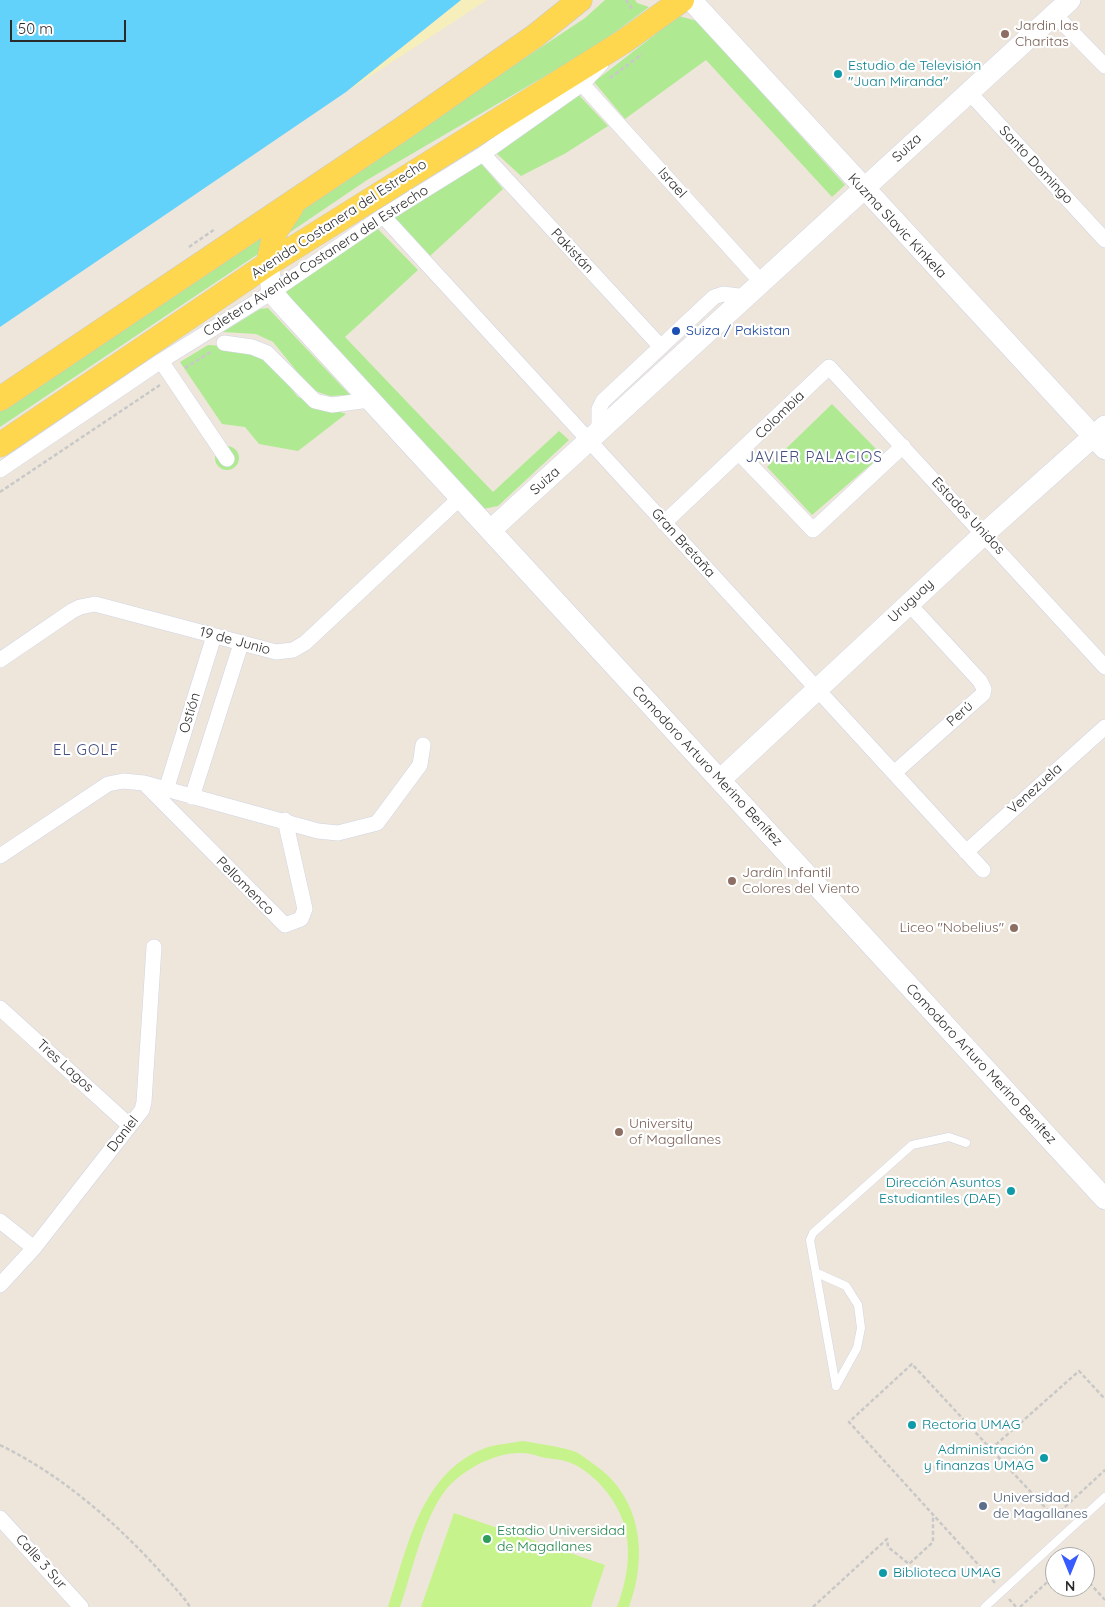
<!DOCTYPE html>
<meta charset="utf-8">
<style>
body{margin:0}
#map{position:relative;width:1105px;height:1607px;overflow:hidden;background:#eee6db;font-family:Quicksand,sans-serif}
canvas{display:block}
.north{position:absolute;left:1045px;top:1547px;width:50px;height:50px;box-sizing:border-box;background:#fff;border:1px solid #aaa;border-radius:50%;rotate:180deg;font-size:14px;font-weight:700;line-height:20px;text-align:center;color:#2b2b2b}
.north::after{content:'';display:block;margin:auto;width:18px;height:22px;background:#375bff;clip-path:polygon(50% 0,100% 100%,50% 72%,0 100%)}
.scale{position:absolute;left:10px;top:20px;width:116px;height:22px;box-sizing:border-box;border:2px solid #2b2b2b;border-top:0;padding-left:6px;font-size:15px;line-height:18px;white-space:nowrap;color:#2b2b2b;-webkit-text-stroke:4px #fff;paint-order:stroke}
</style>
<div id="map">
<canvas width="1105" height="1607"></canvas>
<div class="north">N</div>
<div class="scale">50 m</div>
</div>
<script>
const c = document.querySelector('canvas').getContext('2d');
c.lineJoin = 'round';
function fill(path, color) {
  c.fillStyle = color;
  c.fill(path, 'evenodd');
}
function stroke(path, color, width, dash) {
  c.strokeStyle = color;
  c.lineWidth = width;
  c.lineCap = dash ? 'butt' : 'round';
  c.setLineDash(dash || []);
  c.stroke(path);
}
function drawText(font, color, halo, rows, align = 'center') {
  c.font = font + ' Quicksand,sans-serif';
  c.lineWidth = 4.5;
  c.setLineDash([]);
  c.textBaseline = 'middle';
  c.strokeStyle = halo;
  c.fillStyle = color;
  for (const [text, x, y, turn = 0] of rows) {
    c.save();
    c.translate(x, y);
    c.rotate((+turn || 0) * Math.PI / 180);
    c.textAlign = isNaN(turn) ? turn : align;
    if (halo) c.strokeText(text, 0, 0);
    c.fillText(text, 0, 0);
    c.restore();
  }
}
fill(new Path2D(`
 M605,0H635L637,3L649,7L595,47L367,180L283,237L291,216L356,174L390,148L585,18Z
 M679,16L697,21L845,185L832,197L706,60L625,119L594,82Z
 M577,93L608,126L566,153L521,176L495,152Z
 M480,162L503,189L430,256L395,218Z
 M376,227L418,270L345,337L493,492L559,431L569,440L498,506L483,509L285,296V290Z
 M258,233L262,238L258,254L0,427V406Z
 M268,308L350,395L330,396L312,390L273,342L256,334L223,332L260,309Z
 M208,345L241,347L262,353L298,397L346,414L298,451L259,444L245,427L222,424L180,362Z
 M832,404L882,455L812,515L767,467Z
 M215 458a12 12 0 1 1 24 0a12 12 0 1 1-24 0Z`), '#afea92');
fill(new Path2D(`
 M461,0H487L346,92Z`), '#f6eebb');
fill(new Path2D(`
 M523,1441C539,1444 560,1446 576,1452C582,1455 589,1461 595,1465C642,1498 648,1557 629,1607H617C626,1583 631,1558 626,1532C621,1505 597,1474 571,1463C562,1459 550,1459 541,1457C535,1455 528,1453 522,1453C496,1452 466,1468 448,1487C423,1517 413,1570 400,1607H388C408,1547 420,1471 488,1447C499,1444 512,1443 523,1441Z
 M454,1513L605,1565L591,1607H421Z`), '#c7f38c');
fill(new Path2D(`
 M0,0H461L346,92L0,327Z`), '#63d2fb');
const lane = new Path2D(`
 M817,1273L846,1286L858,1305L861,1328L857,1348L836,1386
 M836,1386L810,1240L813,1233L912,1145L949,1137L966,1143
 M985,1607L1105,1497`);
const street = new Path2D(`
 M1054,14L1105,66
 M582,84L762,283
 M968,91L1105,240
 M483,154L661,347
 M383,216L983,870
 M224,343L252,347L267,353L315,401L332,405L369,400
 M161,361L227,459
 M599,432V409L603,401L714,297L723,294L746,297
 M739,453L813,530L903,446
 M0,470L161,361L272,292L383,216L483,154L582,84L601,64
 M664,523L829,367L1105,667
 M0,660L72,611L80,607L95,604L276,652L293,650L305,643L461,497
 M894,773L983,694L984,689L980,681L909,604
 M146,785L285,925L301,919L305,909L285,820
 M166,790L214,636
 M192,797L241,644
 M966,852L1105,727
 M0,856L108,784L123,781L144,783L318,831L338,833L377,823L420,765L423,745
 M0,1008L129,1125
 M0,1221L34,1248
 M0,1285L34,1248L142,1110L144,1102L154,947
 M0,1518L81,1607`);
const secondary = new Path2D(`
 M691,0L1105,449
 M268,264L272,292L282,304L1105,1199
 M491,530L1070,0
 M720,780L984,534L1105,426`);
const primary = new Path2D(`
 M268,264L275,232L291,208
 M0,399L402,129L535,36L580,0
 M0,445L268,264L623,42L682,0`);
stroke(lane, '#d0d4e5', 9);
stroke(street, '#d0d4e5', 16);
stroke(secondary, '#d0d4e5', 22);
stroke(primary, '#c8c8c8', 25);
stroke(new Path2D(`
 M626,0L633,10
 M610,78L642,54
 M189,247L215,229
 M185,368L212,351
 M0,492L160,385
 M0,1445C61,1475 112,1519 158,1569C169,1582 181,1593 190,1607
 M991,1449L1079,1371L1105,1399
 M1062,1552L1066,1557
 M1085,1578L1105,1600
 M995,1583L849,1422L912,1364L1054,1517L1105,1470
 M1009,1599L1016,1607
 M813,1607L887,1539L888,1547L909,1564L933,1542V1516
 M1020,1607L1055,1575`), '#c8c8c8', 2.5, [4, 2.5]);
stroke(lane, '#fff', 8);
stroke(street, '#fff', 15);
stroke(secondary, '#fff', 21);
stroke(primary, '#ffd74f', 24);
for (const [x, y, r, color] of [
 [1005,34,5,"#8d6e63"],
 [838,74,5,"#0f9aa8"],
 [676,331,5,"#1a4fb4"],
 [732,881,5,"#8d6e63"],
 [1014,928,5,"#8d6e63"],
 [619,1132,5,"#8d6e63"],
 [1011,1191,5,"#0f9aa8"],
 [912,1425,5,"#0f9aa8"],
 [1044,1458,5,"#0f9aa8"],
 [983,1506,5,"#5c6f8a"],
 [487,1539,5,"#2e9e5b"],
 [883,1573,5,"#0f9aa8"]
]) {
  const dot = new Path2D();
  dot.arc(x, y, r, 0, 2 * Math.PI);
  c.fillStyle = color;
  c.fill(dot);
  stroke(dot, '#fff', 2);
}
drawText('14px', '#785e54', '#fff', [
 ["Jardin las",1015,26],
 ["Charitas",1015,42],
 ["Jardín Infantil",742,873],
 ["Colores del Viento",742,889],
 ["Liceo \"Nobelius\"",1004,928,"right"],
 ["University",629,1124],
 ["of Magallanes",629,1140]
], 'left');
drawText('14px', '#0d838f', '#fff', [
 ["Estudio de Televisión",848,66],
 ["\"Juan Miranda\"",848,82],
 ["Dirección Asuntos",1001,1183,"right"],
 ["Estudiantiles (DAE)",1001,1199,"right"],
 ["Rectoria UMAG",922,1425],
 ["Administración",1034,1450,"right"],
 ["y finanzas UMAG",1034,1466,"right"],
 ["Biblioteca UMAG",893,1573]
], 'left');
drawText('14px', '#2b2b2b', '#fff', [
 ["Suiza",907,148,-43],
 ["Santo Domingo",1036,165,47],
 ["Israel",672,183,48],
 ["Avenida Costanera del Estrecho",339,219,-33],
 ["Kuzma Slavic Kinkela",897,226,47],
 ["Pakistán",572,251,47],
 ["Caletera Avenida Costanera del Estrecho",316,261,-33],
 ["Colombia",780,415,-44],
 ["Suiza",545,481,-42],
 ["Estados Unidos",968,516,47],
 ["Gran Bretaña",683,543,48],
 ["Uruguay",911,601,-43],
 ["19 de Junio",235,641,15],
 ["Ostión",190,713,-73],
 ["Perú",960,714,-42],
 ["Comodoro Arturo Merino Benítez",707,766,47],
 ["Venezuela",1035,789,-42],
 ["Pellomenco",245,886,45],
 ["Comodoro Arturo Merino Benítez",981,1064,47],
 ["Tres Lagos",65,1066,42],
 ["Daniel",123,1134,-52],
 ["Calle 3 Sur",41,1562,48]
]);
drawText('14px', '#164399', '#fff', [
 ["Suiza / Pakistan",686,331]
], 'left');
drawText('14px', '#4e5e75', '#fff', [
 ["Universidad",993,1498],
 ["de Magallanes",993,1514]
], 'left');
drawText('14px', '#27864d', '#fff', [
 ["Estadio Universidad",497,1531],
 ["de Magallanes",497,1547]
], 'left');
c.letterSpacing = '1px';
drawText('15px', '#465080', '#fff', [
 ["JAVIER PALACIOS",814,457],
 ["EL GOLF",86,750]
]);
c.letterSpacing = '0px';
</script>
